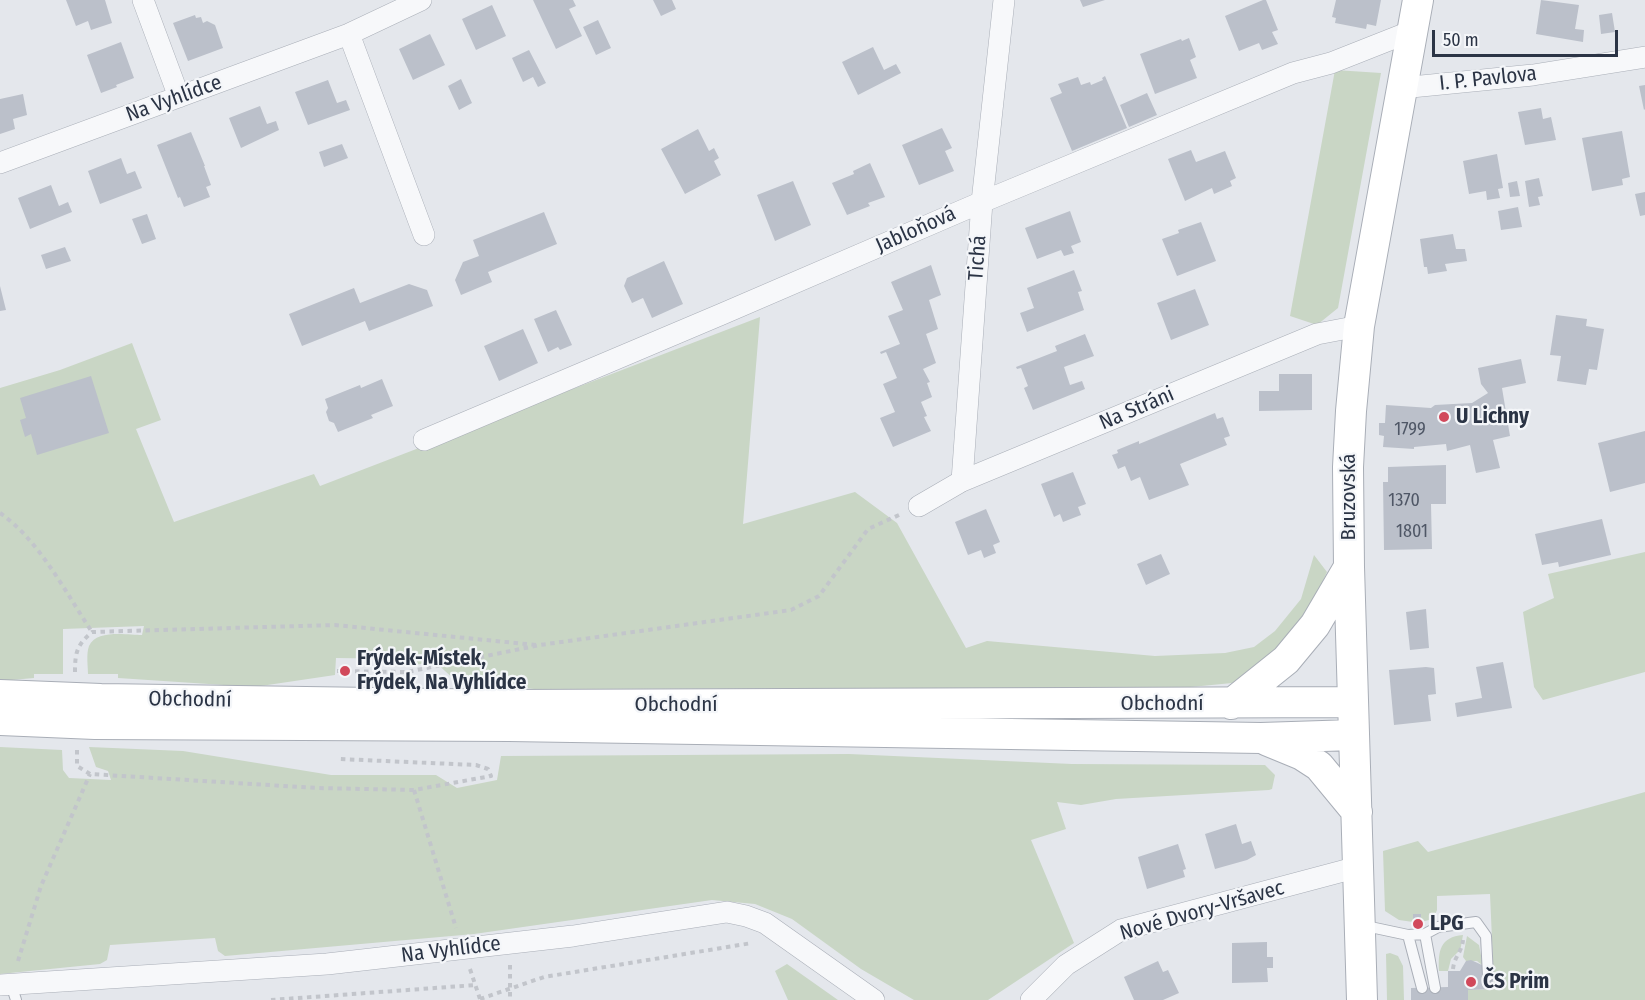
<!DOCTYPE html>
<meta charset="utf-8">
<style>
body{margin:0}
#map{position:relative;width:1645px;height:1000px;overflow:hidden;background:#e4e7ec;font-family:"Fira Sans Condensed",sans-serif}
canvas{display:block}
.scale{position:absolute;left:1432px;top:30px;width:186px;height:27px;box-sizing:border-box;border:3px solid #2b3445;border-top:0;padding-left:8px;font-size:18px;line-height:21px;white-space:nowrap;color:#2b3445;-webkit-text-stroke:4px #f4f6f9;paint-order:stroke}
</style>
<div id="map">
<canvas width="1645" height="1000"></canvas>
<div class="scale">50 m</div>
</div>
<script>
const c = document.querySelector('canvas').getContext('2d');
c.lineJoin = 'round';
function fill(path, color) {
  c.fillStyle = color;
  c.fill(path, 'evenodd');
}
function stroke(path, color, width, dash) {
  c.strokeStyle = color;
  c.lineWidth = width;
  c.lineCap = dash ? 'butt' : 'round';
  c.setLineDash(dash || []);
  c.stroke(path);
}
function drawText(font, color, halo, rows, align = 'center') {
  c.font = font + ' "Fira Sans Condensed",sans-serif';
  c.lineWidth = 4.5;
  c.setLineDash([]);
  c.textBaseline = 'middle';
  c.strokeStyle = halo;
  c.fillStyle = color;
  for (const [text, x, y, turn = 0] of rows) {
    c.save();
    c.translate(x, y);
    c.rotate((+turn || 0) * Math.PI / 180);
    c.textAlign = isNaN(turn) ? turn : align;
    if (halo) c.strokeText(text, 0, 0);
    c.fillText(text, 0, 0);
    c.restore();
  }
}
fill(new Path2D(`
 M1335,70L1381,73L1338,308L1317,325L1290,316Z
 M760,317L743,524L855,492L897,523L966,648L987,641L1155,656L1225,653L1254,647L1275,631L1301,599L1314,555L1327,572L1304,623L1245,679L1232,683L1181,688L534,689L456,681L434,661L407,667L406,659L336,658L335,675L254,687L118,678V674H88C88,666 86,654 89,646C96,629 128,635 142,635L144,626L63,629V674H34V678L0,681V388L60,370L132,343L161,420L136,429L174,522L314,474L320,486Z
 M1645,552V672L1543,700L1534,687L1523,612L1554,598L1548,574Z
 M0,747L62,750L63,770L69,778L111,780L108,771L96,767L89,747L183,751L331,775H436L457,788L497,780L501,756L849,754L1072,764L1265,765L1275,775L1272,789L1269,790L1116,799L1081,805L1057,802L1066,829L1031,840L1074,943L988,1000H914L861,969L792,919L755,904L712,900L474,934L225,956L218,951L215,938L110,945L107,960L100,964L0,974Z
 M1645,792V1000H1468V990L1492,989L1494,984L1490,894L1437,896V910L1433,919L1421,922V914H1413V922L1399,920L1385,911L1383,851L1418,841L1428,852Z
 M1463,935L1460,952L1459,951L1451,959L1448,971H1439C1438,951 1440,937 1463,935Z
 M1467,936L1479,945L1484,971L1482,965L1477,961H1466L1463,957Z
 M1390,953L1398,956L1403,966L1404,1000H1387L1386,954Z
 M787,964L838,1000H788L775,971Z`), '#c9d6c5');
fill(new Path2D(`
 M66,0H105L112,23L91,30L88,21L76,26Z
 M533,0H573L576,6L569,9L582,36L556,49Z
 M653,0H672L676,9L661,16Z
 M1080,0H1105L1083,7Z
 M1263,0H1266L1278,30L1272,32L1278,44L1262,50L1259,43L1239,51L1225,16Z
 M1336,0H1381L1376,26L1367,24L1366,29L1335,23L1336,18L1332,17Z
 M1541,0L1579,5L1575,29L1584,30L1583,42L1536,34Z
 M492,5L506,36L476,50L462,19Z
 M1612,13L1615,32L1601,34L1599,15Z
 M195,15L196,18L201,17L203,23L207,21L215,25L223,48L188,61L173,23Z
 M598,20L611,48L596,55L583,27Z
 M430,34L445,65L413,80L399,49Z
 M1189,38L1196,57L1190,60L1197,78L1155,94L1140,54L1181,39L1182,41Z
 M121,42L134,78L116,85L117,87L101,93L87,55Z
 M873,47L884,70L896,64L901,73L858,95L842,62Z
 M529,50L546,83L538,87L533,77L523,82L512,58Z
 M1105,76L1127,128L1072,151L1050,98L1062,93L1058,84L1078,77L1081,85L1090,82L1091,85L1103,80L1102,78Z
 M461,79L472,103L459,110L448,86Z
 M328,80L337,103L346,100L350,110L308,125L295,92Z
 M1645,85V109L1644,110L1639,86Z
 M1147,93L1157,115L1129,127L1120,105Z
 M23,94L27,115L13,119L15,129L0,134V99Z
 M260,106L267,124L276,121L279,130L241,148L229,118Z
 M1541,108L1543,119L1551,117L1556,140L1525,145L1518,112Z
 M942,128L952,148L945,151L954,171L919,185L902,145Z
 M698,129L709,151L714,148L719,158L714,161L721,175L685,194L661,149Z
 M1622,131L1630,177L1622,179L1623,185L1592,191L1582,138Z
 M191,132L205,166H204L211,185L206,187L210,197L184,207L180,197L178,198L157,145Z
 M342,144L348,158L324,167L319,152Z
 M1191,150L1196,162L1225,151L1236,178L1230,181L1232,186L1214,194L1212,188L1185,201L1168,159Z
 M1497,154L1503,188L1498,189L1500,198L1487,200L1486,191L1469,194L1463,161Z
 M121,158L127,174L135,171L142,188L100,204L88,171Z
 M870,163L885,197L868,203L870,206L847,215L832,183L854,174L853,171Z
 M1539,178L1543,196L1538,197L1540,205L1529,207L1525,181Z
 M793,181L811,225L775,241L757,195Z
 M1517,181L1520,196L1510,197L1508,183Z
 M51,185L59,206L68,202L72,212L30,229L18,198Z
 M1645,192V215L1640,216L1635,194Z
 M1518,207L1522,227L1501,230L1498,211Z
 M1070,211L1081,242L1071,246L1074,253L1064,256L1061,250L1037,259L1025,228Z
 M544,212L557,244L488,272L492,282L461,295L455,280L463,262L479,256L473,240Z
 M147,214L156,239L142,244L132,219Z
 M1201,222L1216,261L1177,276L1162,239L1179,233L1178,230Z
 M1453,234L1456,249H1465L1467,261L1445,264L1447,271L1428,274L1427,267H1424L1420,239Z
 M65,247L71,261L46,269L41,255Z
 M664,261L683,304L652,318L643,298L632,303L624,286L627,278Z
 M931,265L941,295L929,300L938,329L926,334L936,363L923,369L930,382L927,383L932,397L921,402L927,416L924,417L931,431L893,447L880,418L895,412L883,384L897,378L886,352L881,354L880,352L900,344L888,316L903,310L891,282Z
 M1074,270L1082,291L1078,292L1084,310L1027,332L1020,313L1034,308L1027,288Z
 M409,284L427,290L433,306L369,331L365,321L302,346L289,314L354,288L360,303Z
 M0,286L6,310L0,311Z
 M1195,289L1209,325L1171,340L1157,303Z
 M556,310L572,345L560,350L558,347L548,352L534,319Z
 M1556,315L1587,319L1586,326L1604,329L1597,370L1589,369L1586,385L1557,381L1561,356L1550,355Z
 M523,329L538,363L499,381L484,346Z
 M1085,334L1094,356L1064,367L1070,385L1082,381L1085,389L1033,410L1024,388L1028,386L1021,368L1017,369L1016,367L1057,351L1055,346Z
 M1521,359L1526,383L1502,388L1510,436L1493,440L1500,468L1476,473L1470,445L1447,451L1446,444L1414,447V449L1383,447L1384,436L1379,435V423H1385L1386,405L1431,408L1435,405L1472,403L1488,393L1481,384L1478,368Z
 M1279,374H1312V410L1259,411V391H1279Z
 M91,376L109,433L37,455L31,434L25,437L20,420L26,418L20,398Z
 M382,379L393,406L371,415L373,418L338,432L334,423L329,421L326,412L328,408L325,399L360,385L361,388Z
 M1215,413L1217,419L1223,417L1230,436L1224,438L1227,445L1180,464L1189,485L1149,500L1140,477L1131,481L1125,466L1118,469L1112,455L1118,453L1117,450L1139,441V444Z
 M1645,431V483L1610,492L1598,443Z
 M1446,465V504H1431L1432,549L1384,550L1383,482H1388V467Z
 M1073,472L1086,504L1078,507L1081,515L1063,522L1060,514L1054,517L1041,484Z
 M986,509L1000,542L993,545L996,553L984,558L981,550L968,555L955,522Z
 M1602,519L1611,555L1559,567L1558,562L1542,565L1535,534Z
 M1161,554L1170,574L1146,585L1137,564Z
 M1426,609L1429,648L1410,650L1406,612Z
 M1503,662L1512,708L1457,717L1455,703L1482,698L1476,667Z
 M1426,667L1434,668L1436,694L1428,695L1431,721L1394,725L1389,670Z
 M1236,824L1242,844L1251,841L1256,855L1247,860L1215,869L1205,834Z
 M1178,844L1186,869L1183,870L1185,877L1147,889L1138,857Z
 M1413,914H1421V922H1413Z
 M1267,942V957H1273V968H1267L1268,982L1232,983V943Z
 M1471,960L1482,965L1484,979H1493V989L1468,990V1000H1411V988L1448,987V971H1460L1466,961Z
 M1158,961L1163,972L1168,970L1179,993L1163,1000H1134L1124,977Z`), '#bbc0ca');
const lane = new Path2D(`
 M1361,925L1408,935L1425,934L1435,988
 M1425,934L1438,927L1476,922L1486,936L1488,976
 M1408,935L1422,988
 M11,984L16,1000`);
const street = new Path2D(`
 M143,0L179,97
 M349,34L424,235
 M1401,88L1533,75L1645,57
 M0,163L349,34L421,0
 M424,440L722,314L982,202L1293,73L1331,63L1412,31
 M962,481L982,202L1004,0
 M919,506L962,481L1317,334L1359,326
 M0,985L327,964L573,936L727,912L746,916L765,923L874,1000
 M1031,1000L1066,965L1121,930L1358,867`);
const secondary = new Path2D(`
 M0,695L101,699L510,705L1352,702
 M1231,704L1286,660L1315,625L1349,567
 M0,720L95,724L509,726L1261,738L1354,735
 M1268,741L1302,755L1319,766L1357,812
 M1362,1000L1349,567L1348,467L1351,411L1359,326L1418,0`);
stroke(lane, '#a9aeb7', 12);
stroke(street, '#a9aeb7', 22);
stroke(secondary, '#a9aeb7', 32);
stroke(new Path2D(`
 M0,513C39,540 66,593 92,632
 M337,671L407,672L540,645L791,610L819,596L868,529L899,515
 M75,672C75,652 77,645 92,632L335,625L536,645
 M77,750V766L90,774L317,788L414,790L491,776L488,769L476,765L339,759
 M414,790L456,928
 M18,961L41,886L90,774
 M510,965V1000
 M470,969L480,999L477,1000
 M1453,969C1454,957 1462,952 1463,940
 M480,999L544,977L752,943
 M271,1000L476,985`), '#c2c5cb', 4, [4.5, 4.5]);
stroke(lane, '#f7f8fa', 10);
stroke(street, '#f7f8fa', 21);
stroke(secondary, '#fff', 30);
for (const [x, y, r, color] of [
 [1444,417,6,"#d1495b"],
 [345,671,6,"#d1495b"],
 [1418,924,6,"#d1495b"],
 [1471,982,6,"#d1495b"]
]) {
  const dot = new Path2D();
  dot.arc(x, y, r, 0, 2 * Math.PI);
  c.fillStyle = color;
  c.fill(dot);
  stroke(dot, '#f4f6f9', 2);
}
drawText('18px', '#4f5766', null, [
 ["1799",1410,430],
 ["1370",1404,501],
 ["1801",1412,532]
]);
drawText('21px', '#2b3445', '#f4f6f9', [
 ["I. P. Pavlova",1488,79,-6],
 ["Na Vyhlídce",174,99,-20],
 ["Jabloňová",916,230,-24],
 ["Tichá",978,258,-86],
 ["Na Stráni",1137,409,-23],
 ["Bruzovská",1349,497,-90],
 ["Obchodní",190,700,1],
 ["Obchodní",1162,704],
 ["Obchodní",676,705],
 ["Nové Dvory-Vršavec",1202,911,-16],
 ["Na Vyhlídce",451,950,-7]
]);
drawText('bold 21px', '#2b3445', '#f4f6f9', [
 ["U Lichny",1456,417],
 ["Frýdek-Místek,",357,659],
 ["Frýdek, Na Vyhlídce",357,683],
 ["LPG",1430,924],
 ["ČS Prim",1483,982]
], 'left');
</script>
